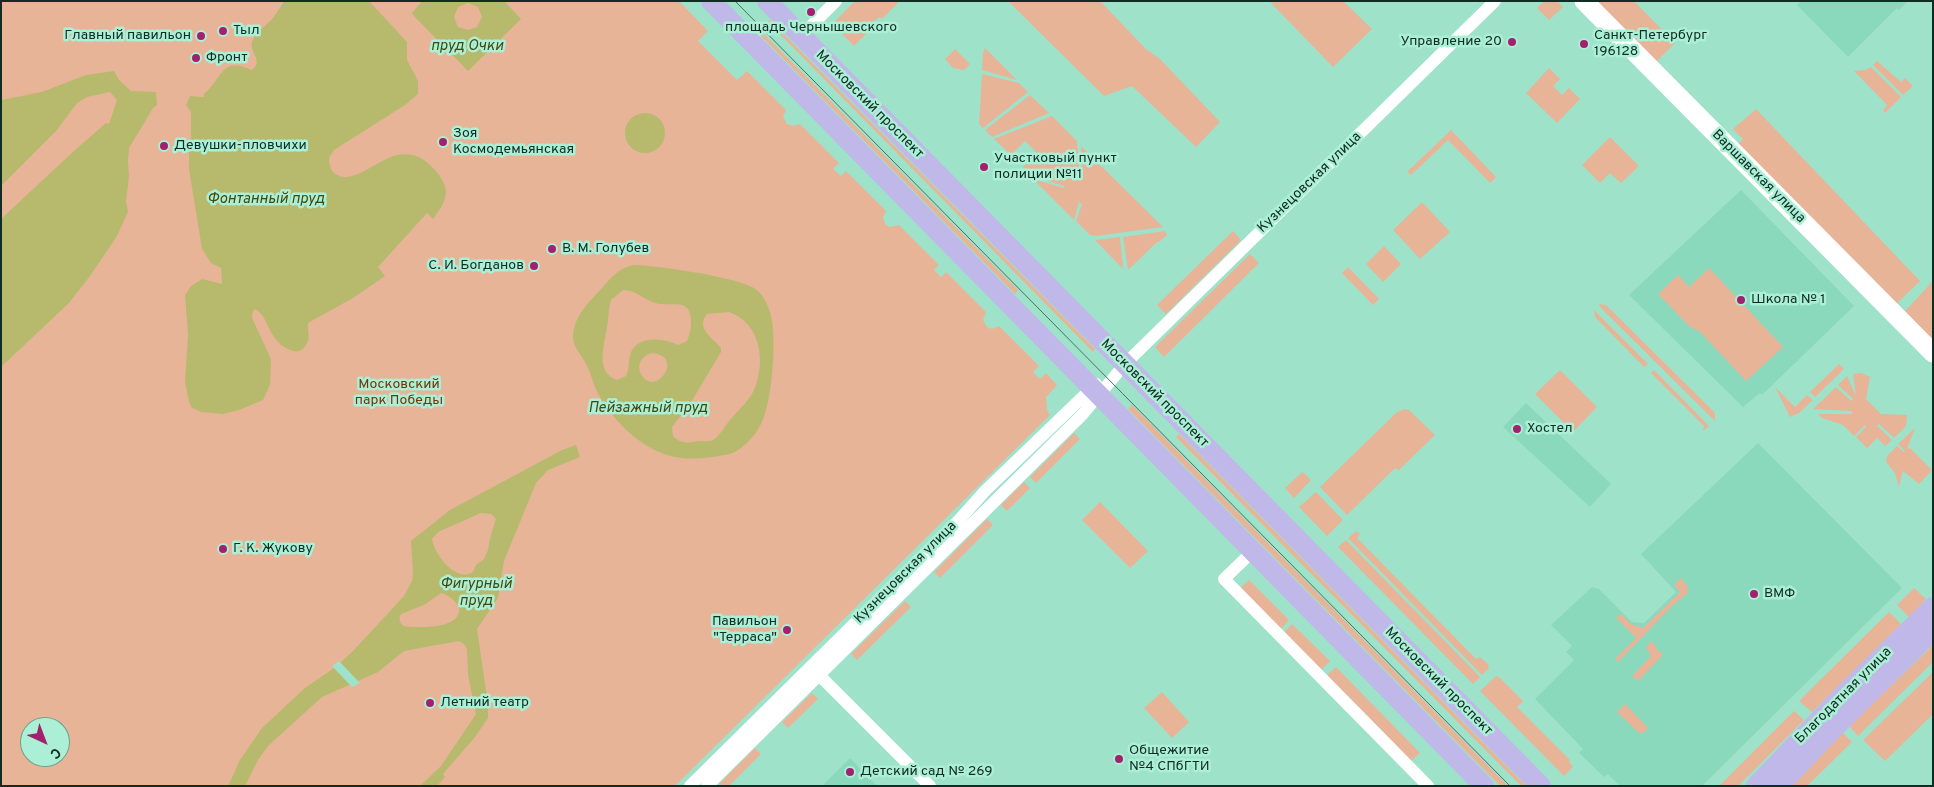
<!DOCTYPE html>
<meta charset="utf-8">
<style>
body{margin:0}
#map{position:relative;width:1934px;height:787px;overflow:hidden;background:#9ee2ca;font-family:Overpass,sans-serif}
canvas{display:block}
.frame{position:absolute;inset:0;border:2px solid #102c23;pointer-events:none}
.north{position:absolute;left:20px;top:717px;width:50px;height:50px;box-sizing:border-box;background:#abefd6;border:1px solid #6da18e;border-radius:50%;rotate:137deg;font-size:14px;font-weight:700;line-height:20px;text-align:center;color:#102c23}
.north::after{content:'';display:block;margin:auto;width:18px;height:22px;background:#a3206e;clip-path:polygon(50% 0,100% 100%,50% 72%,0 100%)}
</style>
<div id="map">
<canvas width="1934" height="787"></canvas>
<div class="frame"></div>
<div class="north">С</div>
</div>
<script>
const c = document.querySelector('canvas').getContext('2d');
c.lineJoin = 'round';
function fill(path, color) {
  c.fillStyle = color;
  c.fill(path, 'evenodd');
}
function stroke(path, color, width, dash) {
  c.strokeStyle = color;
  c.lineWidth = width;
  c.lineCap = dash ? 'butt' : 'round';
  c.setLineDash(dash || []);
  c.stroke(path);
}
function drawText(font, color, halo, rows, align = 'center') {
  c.font = font + ' Overpass,sans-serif';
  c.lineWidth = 5;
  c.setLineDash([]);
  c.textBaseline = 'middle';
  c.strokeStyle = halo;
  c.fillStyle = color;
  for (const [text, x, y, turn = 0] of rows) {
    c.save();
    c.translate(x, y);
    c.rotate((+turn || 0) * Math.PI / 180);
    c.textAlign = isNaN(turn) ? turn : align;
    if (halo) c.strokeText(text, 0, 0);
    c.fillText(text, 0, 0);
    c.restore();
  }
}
fill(new Path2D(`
 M1801,1H1908L1899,10L1897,8L1848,57L1797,5Z
 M1741,190L1854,306L1762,395L1760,393L1743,407L1629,295Z
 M1526,403L1611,484L1590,507L1503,427Z
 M1758,443L1902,588L1702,786H1620L1608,774L1604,777L1579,753L1583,749L1535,699L1574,660L1566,652L1572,646L1551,625L1592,587L1599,589L1632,622L1644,623L1676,592L1641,554Z
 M850,758L877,786H822Z`), '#8bd9bd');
fill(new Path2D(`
 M1,1H679L708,31L698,41L737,80L747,71L786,110L783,117L787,124L793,126L800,124L839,163L833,169L841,176L846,171L886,211L883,217L885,224L890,227L899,225L939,265L934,270L941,277L946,272L986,312L983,320L987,327L992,329L999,326L1039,366L1033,372L1040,379L1046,373L1057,385L1046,397L1047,410L1050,415L675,786H1ZM30,727H60V757H30Z
 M855,1H896L898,3L882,19L879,17L867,28L869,31L854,46L832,24Z
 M1008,1H1100L1146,49L1160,59L1220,122L1196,147L1132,86L1104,96Z
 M1269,1H1343L1372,29L1333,67Z
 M1544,1H1557L1563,7L1549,20L1537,8Z
 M1591,1H1634L1675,43L1653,65Z
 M770,20L1095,349L1093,352L768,22Z
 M760,30L1018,290L1015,294L757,32Z
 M985,48L1017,80L982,70L983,53Z
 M955,49L970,64L964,70L953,68L945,59Z
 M1877,61L1901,82L1905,78L1913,86L1903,95L1873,65Z
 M1871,67L1901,97L1885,113L1883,110L1887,105L1854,71L1865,70Z
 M1549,68L1560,79L1553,86L1562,95L1569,88L1580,99L1557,123L1526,93Z
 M982,74L1019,83L1028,92L983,128L979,124Z
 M1030,95L1049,113L992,137L985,130Z
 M1756,109L1920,281L1893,307L1735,147L1743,139L1733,129Z
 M1052,116L1077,141L1079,171L1081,172V146L1163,227L1095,236L1090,235L1076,221L1082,204L1079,202L1074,220L1033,179L1064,188V186L1030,175L1023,167L1037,153L1025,141L1011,155L994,139Z
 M1451,130L1496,177L1490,183L1448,140L1411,175L1407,172Z
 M1610,137L1639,166L1621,183L1610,173L1600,183L1582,165Z
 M1422,202L1450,232L1420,259L1393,230Z
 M1165,231L1167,235L1159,242H1157L1128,270L1123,237Z
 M1233,231L1241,240L1166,314L1157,305Z
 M1120,237L1123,269L1095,240Z
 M1384,246L1401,264L1383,282L1366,264Z
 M1250,254L1259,263L1164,357L1155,347Z
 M1348,267L1379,299L1373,305L1342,273Z
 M1709,268L1783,347L1746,381L1699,331L1690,327L1658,294L1678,275L1689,287Z
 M1933,281V341L1905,311Z
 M1599,304L1606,305L1611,310L1715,413V421L1600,307Z
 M1594,310L1648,364L1644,367L1595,317Z
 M1839,364L1844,369L1815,397L1810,392Z
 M1560,370L1597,407L1573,432L1535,394Z
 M1654,370L1709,426L1703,431L1704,426L1651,373Z
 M1861,373L1870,377L1866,399L1881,414L1907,415L1906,426L1894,438L1879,424L1877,426L1892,440L1885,446L1877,438L1867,448L1856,437L1866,427L1865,425L1854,436L1843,425L1822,418L1818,414H1853L1851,411L1813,409L1836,387L1851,401L1853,399L1838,385L1847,376L1856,396L1853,374Z
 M1775,387L1795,407L1807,395L1813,400L1799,413L1790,417Z
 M1132,405L1508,786H1500L1128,409Z
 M1405,409L1409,410L1435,435L1399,470L1395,468L1347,515L1320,487L1397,412Z
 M1915,428L1907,449L1910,448L1932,470L1919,484L1903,471L1899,487L1895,473L1886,462L1887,456L1897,446L1904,452L1905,451L1898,444Z
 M1074,433L1080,439L1036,483L1030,477Z
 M1179,434L1526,786H1521L1176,437Z
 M1302,472L1304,473L1311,480L1294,498L1285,488Z
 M1024,482L1030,488L1007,511L1001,505Z
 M1316,492L1343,520L1327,536L1299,507Z
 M1100,502L1148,551L1130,568L1082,520Z
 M987,519L993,525L940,578L934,572Z
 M1356,531L1360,534L1357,538L1476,659L1480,657L1488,664L1489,668L1482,675L1348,538Z
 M1346,540L1480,677L1473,684L1338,547Z
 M1681,578L1688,587L1687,594L1673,605L1618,662L1615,659L1636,638L1616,618L1621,614L1631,624L1643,628L1680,592L1674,585Z
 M1249,580L1289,620L1281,629L1240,588Z
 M1914,588L1926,599L1909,617L1897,605Z
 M905,601L911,607L857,660L851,654Z
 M1889,612L1901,624L1812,712L1800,702L1801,699Z
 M1292,624L1330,661L1321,670L1284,632Z
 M1651,641L1655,645L1654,646L1663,655L1638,681L1632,676L1651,656L1646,648Z
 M1933,643V662L1858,736L1849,726L1931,647Z
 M1336,667L1420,753L1411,761L1327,675Z
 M1933,672V714L1885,761L1863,740Z
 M1496,676L1499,677L1523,701L1517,707L1570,760L1569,762L1573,767L1564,776L1480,691Z
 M1162,692L1189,722L1172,738L1144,708Z
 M812,693L818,699L788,728L782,722Z
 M1625,704L1648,728L1643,733H1639L1617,712Z
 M1794,711L1804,720L1738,786H1719Z
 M1842,732L1852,742L1807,786H1789Z
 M755,748L761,754L729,786H722L720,783Z`), '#e7b498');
fill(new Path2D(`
 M284,1H369L407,42V60L418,81V94L405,105L334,150L329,158C329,168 333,176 344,177C360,178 380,159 397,155C413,152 423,157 434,169C451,188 449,198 433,219L427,213L378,267L385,276L353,298L308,323C307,329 310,335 308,341C305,348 300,353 293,351C267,343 271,318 255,309L253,311L252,318L271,359L270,385L263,400L239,410L223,414L201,412L192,408L189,402L185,382L188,335L185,295L191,286L202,279L222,284L221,268L211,263L202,249L189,169V149L186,142L191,139V112L186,105L190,96L204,97V94C224,77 220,56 252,70C264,61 249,52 252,42C255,32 267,25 273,18C277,12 281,7 284,1Z
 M422,1H504L521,19L468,71L413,15L412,13ZM468,3L478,7L482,17L477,27L468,30L458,27L454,17L458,7Z
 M114,71L119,80L131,91L156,92L157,105L153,108L129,148L128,160L129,176L126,201L128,212L117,236L90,276L69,303L1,367V219L75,150L106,123L109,124L117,100L110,92L87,97L77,103L57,130L1,186V100L42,92L86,75Z
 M625 133a20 20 0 1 1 40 0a20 20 0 1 1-40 0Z
 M635,265C658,266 741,277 757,290C764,296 769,307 771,316C777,339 772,403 761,424C753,439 741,452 725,455C710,458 690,460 675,457C644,451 616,424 600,397C594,388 592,376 587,366C580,350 570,348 574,328C578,312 591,300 602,288C612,277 619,267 635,265ZM623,290C636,290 644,300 655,303C671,308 691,296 691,322C691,329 690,334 687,341L678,345C664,338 639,335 631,352C628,360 630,368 626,376L617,380C594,372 605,344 607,327C609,318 608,309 611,300ZM729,312C761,323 766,362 754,390C749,401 738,410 730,420C725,426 720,436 713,440C708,442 703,441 698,441C688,443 681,444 673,436L672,427L690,404L721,352V348C713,338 695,328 707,314ZM652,353C686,356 655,399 641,374C636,364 643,355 652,353Z
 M576,445L580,457L548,470L536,483L504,561L498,598L477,629L488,704V718L475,737L443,774L445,777L437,786H420L441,766L476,714L468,675L467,649L464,644L459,641L404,651L378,672L322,697L268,746L258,760L245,786H228L240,760L262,728L305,688L337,666L353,651L404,596L412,581L413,573L411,541L450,510L562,450ZM481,513L491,514L496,519L490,538L488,550L484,559L476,565L473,572C456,583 434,554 432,539L438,532ZM441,593C448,595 453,599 457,604C460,608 460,611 458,615C451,629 416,628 403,626C400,622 398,619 401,614L424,605Z`), '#b7ba6d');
fill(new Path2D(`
 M339,661L358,681L360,683L352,687L350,685L332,666Z`), '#9ee2ca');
stroke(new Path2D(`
 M801,36L836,1
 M1253,551L1224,579L1428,786
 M814,670L930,786
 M690,786L959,520L985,491L1096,384
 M707,786L1082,415L1125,364L1495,1`), '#fff', 12);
stroke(new Path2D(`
 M1584,1L1933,353`), '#fff', 19);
stroke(new Path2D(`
 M711,1L1484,786
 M767,1L1541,786
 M1756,786L1846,692L1933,607
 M1779,786L1825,737L1933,630`), '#bfb8e8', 20);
stroke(new Path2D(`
 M735,1L1510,786`), '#467162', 1);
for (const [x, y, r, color] of [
 [811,12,5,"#a3206e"],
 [223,31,5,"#a3206e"],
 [201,36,5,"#a3206e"],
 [1512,42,5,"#a3206e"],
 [1584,44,5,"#a3206e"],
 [196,58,5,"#a3206e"],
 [443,142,5,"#a3206e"],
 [164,146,5,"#a3206e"],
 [984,167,5,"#a3206e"],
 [552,249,5,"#a3206e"],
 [534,266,5,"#a3206e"],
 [1741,300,5,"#a3206e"],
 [1517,429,5,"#a3206e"],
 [223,549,5,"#a3206e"],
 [1754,594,5,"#a3206e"],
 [787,630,5,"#a3206e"],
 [430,703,5,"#a3206e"],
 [1119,759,5,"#a3206e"],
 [850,772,5,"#a3206e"]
]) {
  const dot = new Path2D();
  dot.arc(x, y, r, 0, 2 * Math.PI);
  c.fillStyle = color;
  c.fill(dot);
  stroke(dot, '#abefd6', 2);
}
drawText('14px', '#102c23', '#abefd6', [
 ["площадь Чернышевского",811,28,"center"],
 ["Тыл",233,31],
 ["Главный павильон",191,36,"right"],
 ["Санкт-Петербург",1594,36],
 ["196128",1594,52],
 ["Управление 20",1502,42,"right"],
 ["Фронт",206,58],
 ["Зоя",453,134],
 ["Космодемьянская",453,150],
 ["Девушки-пловчихи",174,146],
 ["Участковый пункт",994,159],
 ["полиции №11",994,175],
 ["В. М. Голубев",562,249],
 ["С. И. Богданов",524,266,"right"],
 ["Школа № 1",1751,300],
 ["Хостел",1527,429],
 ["Г. К. Жукову",233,549],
 ["ВМФ",1764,594],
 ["Павильон",777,622,"right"],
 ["\"Терраса\"",777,638,"right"],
 ["Летний театр",440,703],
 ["Общежитие",1129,751],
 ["№4 СПбГТИ",1129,767],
 ["Детский сад № 269",860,772]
], 'left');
drawText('14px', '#102c23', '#abefd6', [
 ["Московский проспект",869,105,45],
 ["Варшавская улица",1758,177,45],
 ["Кузнецовская улица",1310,183,-44],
 ["Московский проспект",1154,394,45],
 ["Кузнецовская улица",906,573,-45],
 ["Московский проспект",1438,682,45],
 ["Благодатная улица",1844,696,-45]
]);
drawText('14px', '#743506', '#abefd6', [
 ["Московский",399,385],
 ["парк Победы",399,401]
]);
drawText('italic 15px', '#46470a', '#abefd6', [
 ["пруд Очки",467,47],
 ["Фонтанный пруд",266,200],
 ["Пейзажный пруд",648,409],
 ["Фигурный",476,585],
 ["пруд",476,602]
]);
</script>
